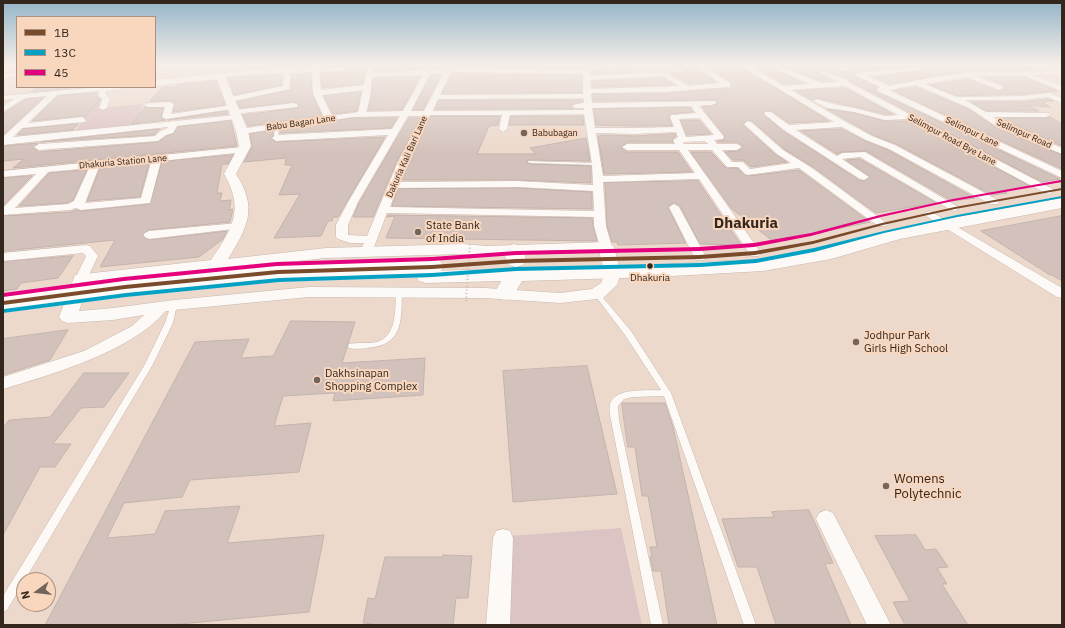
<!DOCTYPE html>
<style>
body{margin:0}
#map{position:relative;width:1065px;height:628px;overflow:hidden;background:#ecd9cc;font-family:"IBM Plex Sans",sans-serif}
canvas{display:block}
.frame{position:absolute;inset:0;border:4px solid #33261d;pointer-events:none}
.legend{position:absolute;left:16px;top:16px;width:140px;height:72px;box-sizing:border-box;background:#f9d7bf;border:1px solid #aa907e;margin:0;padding:5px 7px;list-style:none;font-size:12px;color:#33261d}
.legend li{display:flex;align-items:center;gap:8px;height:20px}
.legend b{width:20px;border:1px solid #aa907e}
.north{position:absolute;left:16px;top:572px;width:40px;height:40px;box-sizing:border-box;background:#f9d7bf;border:1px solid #aa907e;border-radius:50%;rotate:255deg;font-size:11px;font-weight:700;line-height:16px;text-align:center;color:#33261d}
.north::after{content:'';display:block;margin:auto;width:14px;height:18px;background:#74655a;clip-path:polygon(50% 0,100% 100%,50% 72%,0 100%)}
</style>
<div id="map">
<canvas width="1065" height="628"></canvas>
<div class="frame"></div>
<ul class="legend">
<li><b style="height:5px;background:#7a4b2a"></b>1B</li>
<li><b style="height:5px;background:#03a2c5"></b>13C</li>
<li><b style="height:5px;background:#e5007d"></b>45</li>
</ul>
<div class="north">N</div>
</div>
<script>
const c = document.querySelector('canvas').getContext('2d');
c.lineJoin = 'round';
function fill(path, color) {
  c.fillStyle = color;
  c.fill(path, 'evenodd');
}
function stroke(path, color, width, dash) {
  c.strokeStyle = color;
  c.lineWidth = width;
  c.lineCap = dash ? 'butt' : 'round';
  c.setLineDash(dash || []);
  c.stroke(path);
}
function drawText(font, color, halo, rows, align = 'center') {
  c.font = font + ' "IBM Plex Sans",sans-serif';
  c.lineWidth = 4;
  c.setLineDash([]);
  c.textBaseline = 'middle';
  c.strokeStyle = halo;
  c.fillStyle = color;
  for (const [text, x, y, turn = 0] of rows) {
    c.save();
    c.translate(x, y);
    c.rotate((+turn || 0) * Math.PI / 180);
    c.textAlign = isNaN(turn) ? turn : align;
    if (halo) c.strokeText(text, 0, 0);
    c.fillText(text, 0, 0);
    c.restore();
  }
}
fill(new Path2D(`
 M95,95L102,99L100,108L143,104L134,127L74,133L90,110Z
 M621,528L642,625H505L509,536Z`), '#dcc4c4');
const building = new Path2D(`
 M261,65H313L259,68Z
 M323,65H367L363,84L322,88L321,73L342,72L346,69L342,66Z
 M376,65H425L424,69L375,71Z
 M455,65H582V68L455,67Z
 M677,65H693L716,82L688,84L670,73L688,72Z
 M705,65H738L829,121L789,123L772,111L765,110L763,114L783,131L859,180L865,181L870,177L846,160L860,159L936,203L876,213L813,167L784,149L752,121L748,120L743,123V125L776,155L787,162L751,167L743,160H733L725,152L738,151L743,146L737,142H718L717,141L724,140L725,136L702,107L712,106L717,104V102L715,100L593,101V94H661L731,88V82Z
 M752,65H764L804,83L784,84Z
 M781,65H826L846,72L850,68L844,65H870L881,69L900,67L858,72L853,76L877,87L876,89L877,92L1060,179L1042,182L850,81L849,79L823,70L818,71L817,72L833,81H821Z
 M933,65H1023L1035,70L971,71L889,84L873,77L921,71L922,68L921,66Z
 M637,70L638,72L592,74V71Z
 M292,74H311L312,94L322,116L248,126L243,115L298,108L299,105L294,102L240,108L237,102L290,90Z
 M452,74L582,75V93H442Z
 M282,75V85L234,95L228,78L251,76Z
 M431,75H441L423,110H413Z
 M420,77L402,110H368L371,98L373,78Z
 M984,77H1025L1057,91L1021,94L957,96L930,85L967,79L998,91L1004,88L1003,85Z
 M664,78L674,85L592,87V81Z
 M216,81L225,105L173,112L175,103L171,101H150L162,87H177L178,85Z
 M71,87L70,88L31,92L36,88Z
 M916,87L968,109L998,129L1062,155V169L894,91Z
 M845,88L893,114H885L817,98L812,100L796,91Z
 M361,92L357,111L333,114L324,96Z
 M97,93V96L100,100L85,117L82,116L32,121L58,96Z
 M43,98L3,135V114L26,99Z
 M1048,99L1054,101L1042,102L1050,107L1027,105L1039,111H986L971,102H1021Z
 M439,100H582V102L571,105V107L574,109H435Z
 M145,107L163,108L161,118L166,120L132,124Z
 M691,108L693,112L670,114L669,118L672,126H634L596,125L594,109Z
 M827,109L854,113L885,121H907L1030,186L1003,191L1007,193L992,195L896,144L873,135Z
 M227,111L228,114L168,120Z
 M431,116H500L498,125L489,126L477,154H536L530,148L586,138L590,161L528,160L526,162L530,164L591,166V183L517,180H402Z
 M511,116H583L584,125H509Z
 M1050,117L1062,124V146L999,118H1046Z
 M353,118H397L391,128L280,133V130Z
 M409,118H420L396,163L373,217H353L359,203Z
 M681,120H699L711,134L687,135Z
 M231,121L237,146L13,168L24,159L3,161V146L38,143L33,148L39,152L158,142L167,136L173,134L178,127Z
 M78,124L73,130L17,135L23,129Z
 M160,129L154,135L41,142Z
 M842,129L865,141L888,150L975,198L952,201L866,151L842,152L837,154L801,131Z
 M273,131V136L270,138L276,142L385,137L338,217H333L332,221H328L321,236L274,238L300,194L279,195L292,165H285L286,158L244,162L252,147L250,134Z
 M675,134L676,136L672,140L673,142H627L621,148L627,152H678L692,172L604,174L598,136L605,135L634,136Z
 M691,152H711L726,168H737L748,176L799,170L870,222L774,242L732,209Z
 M233,155L228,164H222L217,193H222L220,201L231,200L229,210L233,209L230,222L149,230L142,235L149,240L227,231L223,239L199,257L100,267L115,240L3,251V216L70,212L76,210L81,211L150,204L162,162Z
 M149,164L140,197L87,201L100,168Z
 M87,170L73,200L68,203L19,206L49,173Z
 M32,176L3,206V178Z
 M698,181L741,245L700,244L680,206L675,203L668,206V208L686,243L618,245L617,242H612L607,226L605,183Z
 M517,188L592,192V209L392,206L398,189Z
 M388,215L592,218L593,226L597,241L386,238L395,216L387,217Z
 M1062,216V281L1052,275H1050L981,231Z
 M73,256L58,278L21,283L17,289L3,291V262Z
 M291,321L355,322L342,363L425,358L423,395L333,401L335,393L283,396L274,426L311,423L299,472L190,480L182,497L124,503L107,538L155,534L165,511L240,506L227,543L324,535L309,612L169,625H45L195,342L249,339L241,358L273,356Z
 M68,330L50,360L3,375V339Z
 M587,366L617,494L513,502L503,371Z
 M84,373H129L104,407L81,408L53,444H71L55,467H40L3,535V428L9,420L50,417Z
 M622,403H665L673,427L717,625H669L661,571H653L650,557H652L650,547H657L648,496H642L635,447H628Z
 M809,510L833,563L825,564L851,625H776L757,567H738L722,519L774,517L772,512Z
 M916,535L925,550L936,549L948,567L937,568L947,584H942L968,625H905L893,602L910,601L875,536Z
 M443,555L472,556L468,598H456L453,625H374V624L363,623L368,598L375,599L385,557H443Z`);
fill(building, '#d3c2bb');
stroke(building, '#c4b3ad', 1);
const service = new Path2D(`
 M275,125L279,126L278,138L276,139L274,138Z
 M528,161L597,163L599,164L597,165L530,163L528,162Z
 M399,291L402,293C401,317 404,342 374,347C366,348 357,350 349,348L348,346L349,344C358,342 368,344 377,342C397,336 395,310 396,293Z
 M597,292L599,293L631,331L671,393L756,625H744L664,396L633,397L624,399L618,406L619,420L663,625H651L611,420C610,416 609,409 610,404C616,387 646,391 661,390L625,335L594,294Z
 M174,303L177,305L173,323L152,366L7,610L3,612V596L144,366L165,323L171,305Z`);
const minor = new Path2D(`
 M315,65H322L320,68L342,67L345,69L342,71L319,72L321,90L364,85L367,68L369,65L375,66L373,73L425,70L427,65H434L432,70L446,68L447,65H454L453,68L583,70V65H605L590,68V76L665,72L688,86L720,83L694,65H702L730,83V87L661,92L591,93L592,103L715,101L716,103L712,105L696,106H699L724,137L723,139L714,140L717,144H737L742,147L737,150H722L732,162H743L750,169L791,163L777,154L744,124L748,121L751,122L783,150L812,168L888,224L886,226H878L799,168L748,175L745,174L738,167H727L712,150H688L761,253L759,256H751L699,179L603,182L606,226L612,247L610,250H602L600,247L594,226V217L387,213L374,247L372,250H364L362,247L364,243H350L338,239L336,237V225L348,202L388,135L276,141L272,138L276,135L392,129L400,116L353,117L242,134L239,133L238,131L239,129L324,117L313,93L312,72L290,73V89L229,102H226V98L283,86L284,73L251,74L219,78L215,76L219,74L251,70L312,68ZM451,72L583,74V94L440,95ZM444,73L424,111H411L430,74ZM423,75L403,111L366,112L370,98L372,77ZM664,76L679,86L591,89L590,80ZM363,90L358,112L332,116L322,95ZM584,98V103L576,104L572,106L576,108H584V110L433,111L438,99ZM693,106L692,108L696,113L671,115L670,117L674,127L634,128H595L592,108L696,106ZM584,114L592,164L593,185L517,181L400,182L430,115H502L499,129L503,132L507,129L510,115ZM408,116H422L397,164L367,236L348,235V225L358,202ZM700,118L714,135L686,137L679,119ZM676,132L678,137L673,140L675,144H627L622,147L627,150H679L695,173L603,176L596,133L634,134ZM705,141L708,144H684L683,142ZM517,187L593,191L594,211L390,207L397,188Z
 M739,65H748L784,86L810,84L765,65H775L787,69L821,83L839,82L818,72L823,71L848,80V82L1053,189L1054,191L1049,194L1045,193L907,119L885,120L854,112L828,108L813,101L817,99L833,104L855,108L885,116L898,115L845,86L791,90L846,122L872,136L895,145L998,200L999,202L998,204H990L889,149L866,140L842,127L796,130L837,156L842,153L865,152L960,208L955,211L951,210L860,157L842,159L869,177L864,180L860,179L784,130L764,114L765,112H771L789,125L834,122Z
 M827,65H839L849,69L846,71Z
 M919,67L921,68V70L867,76L889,86L935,77L971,72L1062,71V75H1033L1062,86V91L1027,77L1026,75L976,76L1002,86L1003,88L999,90L967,77L925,84L957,97L1021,96L1049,93L1062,98V103L1048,97L1021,100H965L986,112L1049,113L1050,115L1046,117H993L1005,124L1062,148V154L999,128L969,108L916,85L889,90L1062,171V178L878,91L877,89L880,87L854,75L858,73Z
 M17,73V77L3,78V74Z
 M99,87H127L123,89L106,91V95L110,99L107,108L103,110L99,108L102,99L98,95L99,91L57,95L28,123L82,117L86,120L85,122L22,128L13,137L236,115L240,117L236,119L177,126L173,133L166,135L158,141L39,150L34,147L39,144L155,136L160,131L166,129L168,127L3,145V137L47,96L25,98L3,112V106L14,99L3,100V96Z
 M170,102L174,104L171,114L232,105L236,107L232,109L166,119L162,117L165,107H148L144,105L148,103Z
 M294,103L298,105L297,107L234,114L230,112L234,110Z
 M242,147L245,148L247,150L245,152L161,161L150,203L81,210L76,208L70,210L3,215V208L36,174L3,177V171ZM151,162L141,198L85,203L99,167ZM89,168L74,201L68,204L15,208L48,172Z
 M674,204L679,207L706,257L704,260H696L694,257L669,207Z
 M930,211L1062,288V298L1057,297L926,216L924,214L926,212Z
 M238,223L242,224L244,226L242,228L149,239L145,237L143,235L145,233L149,231Z
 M86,245L90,246L98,256L87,279L86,282H76L75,279L86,256L83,253L3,261V253Z
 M161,303L166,304L168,307C140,349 50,375 3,389V377L84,351L132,326L156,304Z
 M826,510L833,513L891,625H867L816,519L819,513Z
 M503,529L510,531L513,538L510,625H486L493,538L496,531Z`);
const tertiary = new Path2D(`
 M220,73L225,76L248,131L251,146L236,174C258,208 248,227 228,259L326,248L463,244L487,246L606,242L611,244L614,247L621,273L617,285L603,298L597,299L560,303L485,298L309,297L174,310L113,320L68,323L62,321L59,317L75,275L211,260C232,229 245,210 224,174L239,146L236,131L217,79L155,86V80ZM599,252L605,273L601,283L592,289L560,293L485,288L309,287L174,300L113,308L79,311L88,283L326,258L463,254L487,256Z`);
const primary = new Path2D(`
 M1062,198V208L900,239L831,259L763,271L654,277L522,281L512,298L505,300L498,298L494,294L501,281L426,283L419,281L416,277L419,273L426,271L654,265L763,259L828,248L897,228Z
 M514,244L521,246L524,250L526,261L523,265L516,267L509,265L506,261L504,250L507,246Z`);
stroke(service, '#c7b8ae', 1);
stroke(minor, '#c7b8ae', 1);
stroke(tertiary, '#c7b8ae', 1);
stroke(primary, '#c7b8ae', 1);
fill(service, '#fcf9f7');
fill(minor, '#fcf9f7');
fill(tertiary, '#fcf9f7');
fill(primary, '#fcf9f7');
const primaryBridge = new Path2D(`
 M3,303L125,287L278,272L432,267`);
stroke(primaryBridge, '#c7b8ae', 20, []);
stroke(new Path2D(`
 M466,301L470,243`), '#c7bfbb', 2, [1, 2.5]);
stroke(primaryBridge, '#fcf9f7', 20);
fill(new Path2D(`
 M1062,188V190L955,209L883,225L813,244L755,255L700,259L516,263L432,269L278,274L125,289L3,305V301L125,285L278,270L432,265L516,259L700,255L755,251L813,241L882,223L955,207Z`), '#7a4b2a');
fill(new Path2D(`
 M1062,196V198L957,217L884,233L814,252L756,263L700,267L516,271L432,277L279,282L126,297L3,313V309H4L126,293L279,278L432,273L516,267L700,263L756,259L814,248L884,231L957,215Z`), '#03a2c5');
fill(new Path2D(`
 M1061,180H1062V182L953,201L881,217L811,236L754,247L700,251L516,255L432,261L277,266L124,281L3,297V293L124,277L277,262L432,257L516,251L700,247L754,243L811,233L880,215L953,199Z`), '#e5007d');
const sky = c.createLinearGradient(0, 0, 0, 153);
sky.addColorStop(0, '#93b5c8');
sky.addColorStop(0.42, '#f6eee8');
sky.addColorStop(1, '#f6eee800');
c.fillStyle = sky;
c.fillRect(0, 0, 1065, 153);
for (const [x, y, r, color] of [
 [524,133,4,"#74655a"],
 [418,232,4,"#74655a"],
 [650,266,3.5,"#33261d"],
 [856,342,4,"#74655a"],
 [317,380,4,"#74655a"],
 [886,486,4,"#74655a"]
]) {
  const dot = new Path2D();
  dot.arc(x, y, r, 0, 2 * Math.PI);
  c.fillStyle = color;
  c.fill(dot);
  stroke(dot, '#f9d7bf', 1.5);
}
drawText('9px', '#33261d', '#f9d7bf', [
 ["Babu Bagan Lane",301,123,-8],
 ["Selimpur Lane",972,132,26],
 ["Selimpur Road",1024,134,24],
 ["Selimpur Road Bye Lane",952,140,28],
 ["Dakuria Kali Bari Lane",407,157,-66],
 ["Dhakuria Station Lane",123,162,-5]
]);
drawText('9px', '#33261d', '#f9d7bf', [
 ["Babubagan",532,133]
], 'left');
drawText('10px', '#33261d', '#f9d7bf', [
 ["Dhakuria",650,278]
]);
drawText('11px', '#33261d', '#f9d7bf', [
 ["State Bank",426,226],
 ["of India",426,239],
 ["Jodhpur Park",864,336],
 ["Girls High School",864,349],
 ["Dakhsinapan",325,374],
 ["Shopping Complex",325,387]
], 'left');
drawText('13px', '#33261d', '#f9d7bf', [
 ["Womens",894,479],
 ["Polytechnic",894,494]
], 'left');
drawText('bold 15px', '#33261d', '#f9d7bf', [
 ["Dhakuria",746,224]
]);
</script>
